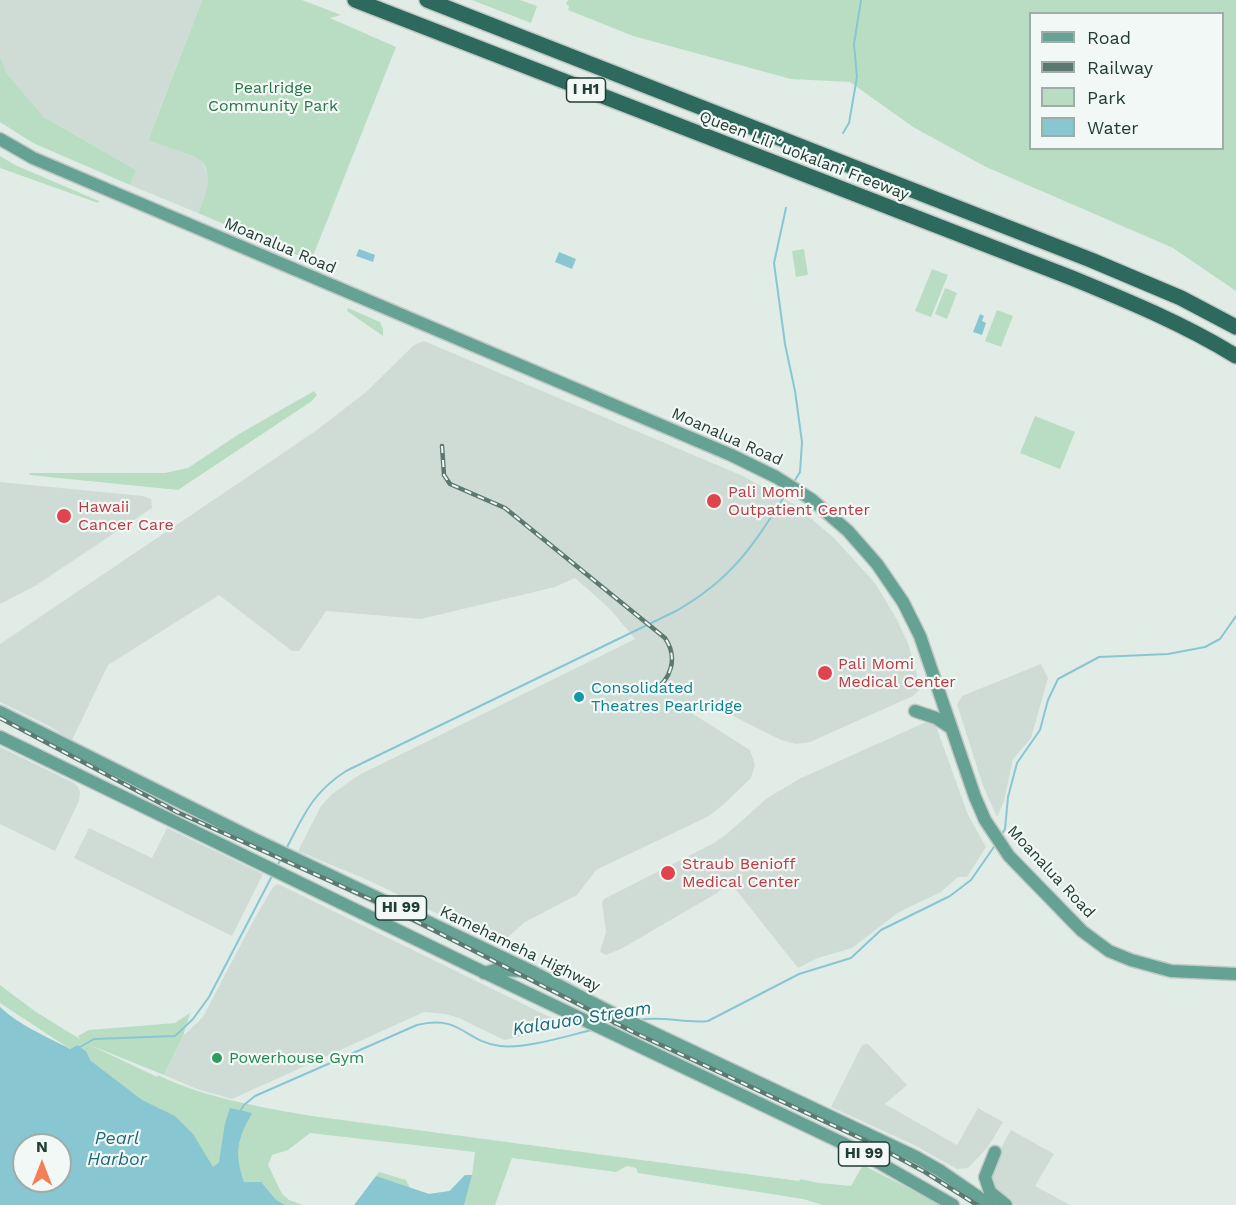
<!DOCTYPE html>
<meta charset="utf-8">
<style>
body{margin:0}
#map{position:relative;width:1236px;height:1205px;overflow:hidden;background:#e1ece7;font-family:"Work Sans",sans-serif}
canvas{display:block}
.legend{position:absolute;left:1029px;top:12px;width:195px;height:138px;box-sizing:border-box;background:#f2f8f5;border:2px solid #9eada8;margin:0;padding:8px 10px;list-style:none;font-size:18px;color:#213d35}
.legend li{display:flex;align-items:center;gap:12px;height:30px}
.legend b{width:30px;border:2px solid #9eada8}
.north{position:absolute;left:12px;top:1133px;width:60px;height:60px;box-sizing:border-box;background:#f2f8f5;border:2px solid #9eada8;border-radius:50%;rotate:0deg;font-size:16px;font-weight:700;line-height:24px;text-align:center;color:#213d35}
.north::after{content:'';display:block;margin:auto;width:21px;height:27px;background:#f37f57;clip-path:polygon(50% 0,100% 100%,50% 72%,0 100%)}
</style>
<div id="map">
<canvas width="1236" height="1205"></canvas>
<ul class="legend">
<li><b style="height:8px;background:#65a293"></b>Road</li>
<li><b style="height:8px;background:#5b7871"></b>Railway</li>
<li><b style="height:16px;background:#b9ddc3"></b>Park</li>
<li><b style="height:16px;background:#88c6d2"></b>Water</li>
</ul>
<div class="north">N</div>
</div>
<script>
const c = document.querySelector('canvas').getContext('2d');
c.lineJoin = 'round';
function fill(path, color) {
  c.fillStyle = color;
  c.fill(path, 'evenodd');
}
function stroke(path, color, width, dash) {
  c.strokeStyle = color;
  c.lineWidth = width;
  c.lineCap = dash ? 'butt' : 'round';
  c.setLineDash(dash || []);
  c.stroke(path);
}
function drawText(font, color, halo, rows, align = 'center') {
  c.font = font + ' "Work Sans",sans-serif';
  c.lineWidth = 4.5;
  c.setLineDash([]);
  c.textBaseline = 'middle';
  c.strokeStyle = halo;
  c.fillStyle = color;
  for (const [text, x, y, turn = 0] of rows) {
    c.save();
    c.translate(x, y);
    c.rotate((+turn || 0) * Math.PI / 180);
    c.textAlign = isNaN(turn) ? turn : align;
    if (halo) c.strokeText(text, 0, 0);
    c.fillText(text, 0, 0);
    c.restore();
  }
}
fill(new Path2D(`
 M0,0H202L148,139L193,156L203,162L208,177L207,192L198,213L130,185L136,170L44,117L7,74L0,56Z
 M424,341L743,476L794,504L834,538L875,583L896,618L908,643L920,686L919,690L913,696L810,742L796,744L781,740L737,718L705,699L693,714L750,750L755,765L751,778L724,804L709,816L596,870L577,895L525,922L500,944L370,881L298,851L321,806L332,794L359,775L635,639L610,609L575,578L555,587L421,619L326,611L299,651H292L219,595L108,665L72,740L49,726L0,702V644L317,430L366,392L414,345Z
 M0,482L143,496L151,499L152,508L35,586L0,604Z
 M1041,664L1048,678L1031,738L1013,759L1004,801L997,817L983,786L957,704L962,696Z
 M931,722L936,726L968,815L986,847L967,877H958L941,892L899,912L852,948L818,958L798,968L729,881L717,893L621,949L606,955L600,952L606,932L602,903L604,899L714,843L728,833L766,799L799,779L924,723Z
 M0,747L74,783L78,787L80,792L79,801L55,851L0,824Z
 M89,828L152,858L167,828L263,874L232,936L74,858Z
 M278,884L564,1024L562,1028L504,1040L459,1018L445,1014L424,1012L232,1099L197,1089L164,1075L183,1036L203,1017L251,925L273,887Z
 M868,1044L907,1085L885,1104L957,1145L978,1108L1003,1122L988,1147L968,1168L957,1169L914,1145L831,1107L862,1045Z
 M1011,1130L1054,1154L1035,1186L1070,1205H1015L991,1184V1166Z`), '#cfdcd6');
fill(new Path2D(`
 M202,0H302L341,15L330,18L396,47L311,261L198,213C205,197 213,179 203,162L193,156L148,140Z
 M472,0H520L537,6L531,23Z
 M568,0H1236V291L1173,248L986,167L913,127L850,82L791,79L633,36L568,10L569,6L566,4ZM1030,14H1222V148H1030Z
 M0,56L7,74L44,117L136,170L130,185L33,143L0,122Z
 M0,156L15,165L99,201L98,203L0,168Z
 M804,249L808,275L796,277L792,251Z
 M932,269L948,275L931,317L915,311Z
 M945,288L957,293L947,319L935,314Z
 M348,308L380,322L383,329V336L347,311Z
 M997,310L1013,316L1001,347L985,341Z
 M314,391L317,395L312,401L178,490L29,475L30,473H165L188,468L239,434Z
 M1035,416L1075,432L1060,469L1020,453Z
 M0,985L36,1012L80,1039L78,1036L89,1030L175,1023L190,1013L183,1036L164,1075L90,1045L157,1077L158,1075C201,1097 264,1108 312,1116L799,1181L800,1179L819,1183L851,1186L863,1165L941,1205H823L803,1199L638,1173L636,1168L627,1166L616,1172L512,1158L495,1205H404L376,1176L379,1172L406,1180L410,1188L429,1194L449,1191L465,1175H472L475,1152L310,1133L288,1150L272,1155L268,1165L282,1194L289,1200L303,1205H274L242,1191L219,1162L213,1167L91,1061L86,1051L77,1045L70,1049L0,1003Z`), '#b9ddc3');
fill(new Path2D(`
 M359,249L375,255L373,262L356,256Z
 M559,252L576,259L572,269L555,262Z
 M980,314L984,316L982,321L986,323L982,335L973,332Z
 M0,1007C20,1026 46,1036 70,1049L77,1045L86,1051L91,1061L142,1100L175,1116L193,1134L213,1167L219,1162L225,1123L230,1108L252,1113C237,1140 234,1153 244,1182H261L276,1200L285,1205H0ZM24,1145H60V1181H24Z
 M465,1175H472L464,1205H354L376,1176L429,1194L450,1191Z`), '#88c6d2');
stroke(new Path2D(`
 M843,133L849,123L857,77L854,44L861,0
 M786,208L774,263L785,344L795,391L802,442L800,472L794,482
 M1000,837L1005,829L1008,797L1017,763L1040,730L1048,700L1058,679L1099,657L1168,654L1205,647L1220,639L1236,616
 M286,849C304,815 312,793 346,771L676,611C734,578 754,544 789,489
 M276,868L282,857
 M639,1020C662,1015 686,1024 708,1021L799,974L851,958L881,930L950,896L971,880L996,844
 M610,1026L622,1024
 M80,1047L94,1039L175,1036L193,1019L209,997L272,876
 M239,1113L244,1105L255,1096L417,1025C461,1014 465,1042 500,1046C526,1049 566,1036 592,1030`), '#88c6d2', 2);
const major = new Path2D(`
 M0,139L33,158L731,455L776,477L811,499L848,531L877,564L903,602L920,636L975,797L985,820L1009,856L1082,931L1109,951L1131,960L1171,971L1236,974
 M915,711L936,718L951,728
 M0,712L254,839L533,972L618,1016L916,1157L939,1170L990,1205
 M0,737L473,967L855,1149L953,1205
 M484,973L495,970L525,971
 M995,1152L985,1177L990,1192L1006,1205`);
const highway = new Path2D(`
 M355,0L1072,278C1128,301 1184,324 1236,356
 M427,0L1091,260L1181,298L1236,327`);
stroke(major, '#c1c9c6', 15);
stroke(highway, '#c1c9c6', 18);
stroke(major, '#65a293', 12);
stroke(highway, '#2d695d', 15);
const rail = new Path2D(`
 M442,446L444,475L450,484L505,508L665,638C678,657 672,680 652,691
 M0,718L177,812L392,909L631,1031L873,1144L925,1172L977,1205`);
stroke(rail, '#5b7871', 4.5);
stroke(rail, '#f2f8f5', 2, [7]);
for (const [x, y, r, color] of [
 [714,501,8,"#e0444e"],
 [64,516,8,"#e0444e"],
 [825,673,8,"#e0444e"],
 [579,697,6,"#0f9aa8"],
 [668,873,8,"#e0444e"],
 [217,1058,6,"#2e9e5b"]
]) {
  const dot = new Path2D();
  dot.arc(x, y, r, 0, 2 * Math.PI);
  c.fillStyle = color;
  c.fill(dot);
  stroke(dot, '#f2f8f5', 2);
}
for (const [x, y, w] of [
 [586,90,39],
 [401,908,51],
 [864,1154,51]
]) {
  const box = new Path2D();
  box.roundRect(x - w / 2, y - 12, w, 24, 4.5);
  c.fillStyle = '#f2f8f5';
  c.fill(box);
  stroke(box, '#213d35', 1.5);
}
drawText('bold 15px', '#213d35', null, [
 ["I H1",586,90],
 ["HI 99",401,908],
 ["HI 99",864,1154]
]);
drawText('16px', '#2b7448', '#f2f8f5', [
 ["Pearlridge",273,88],
 ["Community Park",273,106]
]);
drawText('16px', '#213d35', '#f2f8f5', [
 ["Queen Liliʻuokalani Freeway",804,156,21],
 ["Moanalua Road",280,246,23],
 ["Moanalua Road",727,437,24],
 ["Moanalua Road",1051,872,47],
 ["Kamehameha Highway",520,949,26]
]);
drawText('16px', '#be3a42', '#f2f8f5', [
 ["Pali Momi",728,492],
 ["Outpatient Center",728,510],
 ["Hawaii",78,507],
 ["Cancer Care",78,525],
 ["Pali Momi",838,664],
 ["Medical Center",838,682],
 ["Straub Benioff",682,864],
 ["Medical Center",682,882]
], 'left');
drawText('16px', '#0d838f', '#f2f8f5', [
 ["Consolidated",591,688],
 ["Theatres Pearlridge",591,706]
], 'left');
drawText('16px', '#27864d', '#f2f8f5', [
 ["Powerhouse Gym",229,1058]
], 'left');
drawText('italic 18px', '#1b6979', '#f2f8f5', [
 ["Kalauao Stream",582,1019,-9],
 ["Pearl",117,1139],
 ["Harbor",117,1160]
]);
</script>
